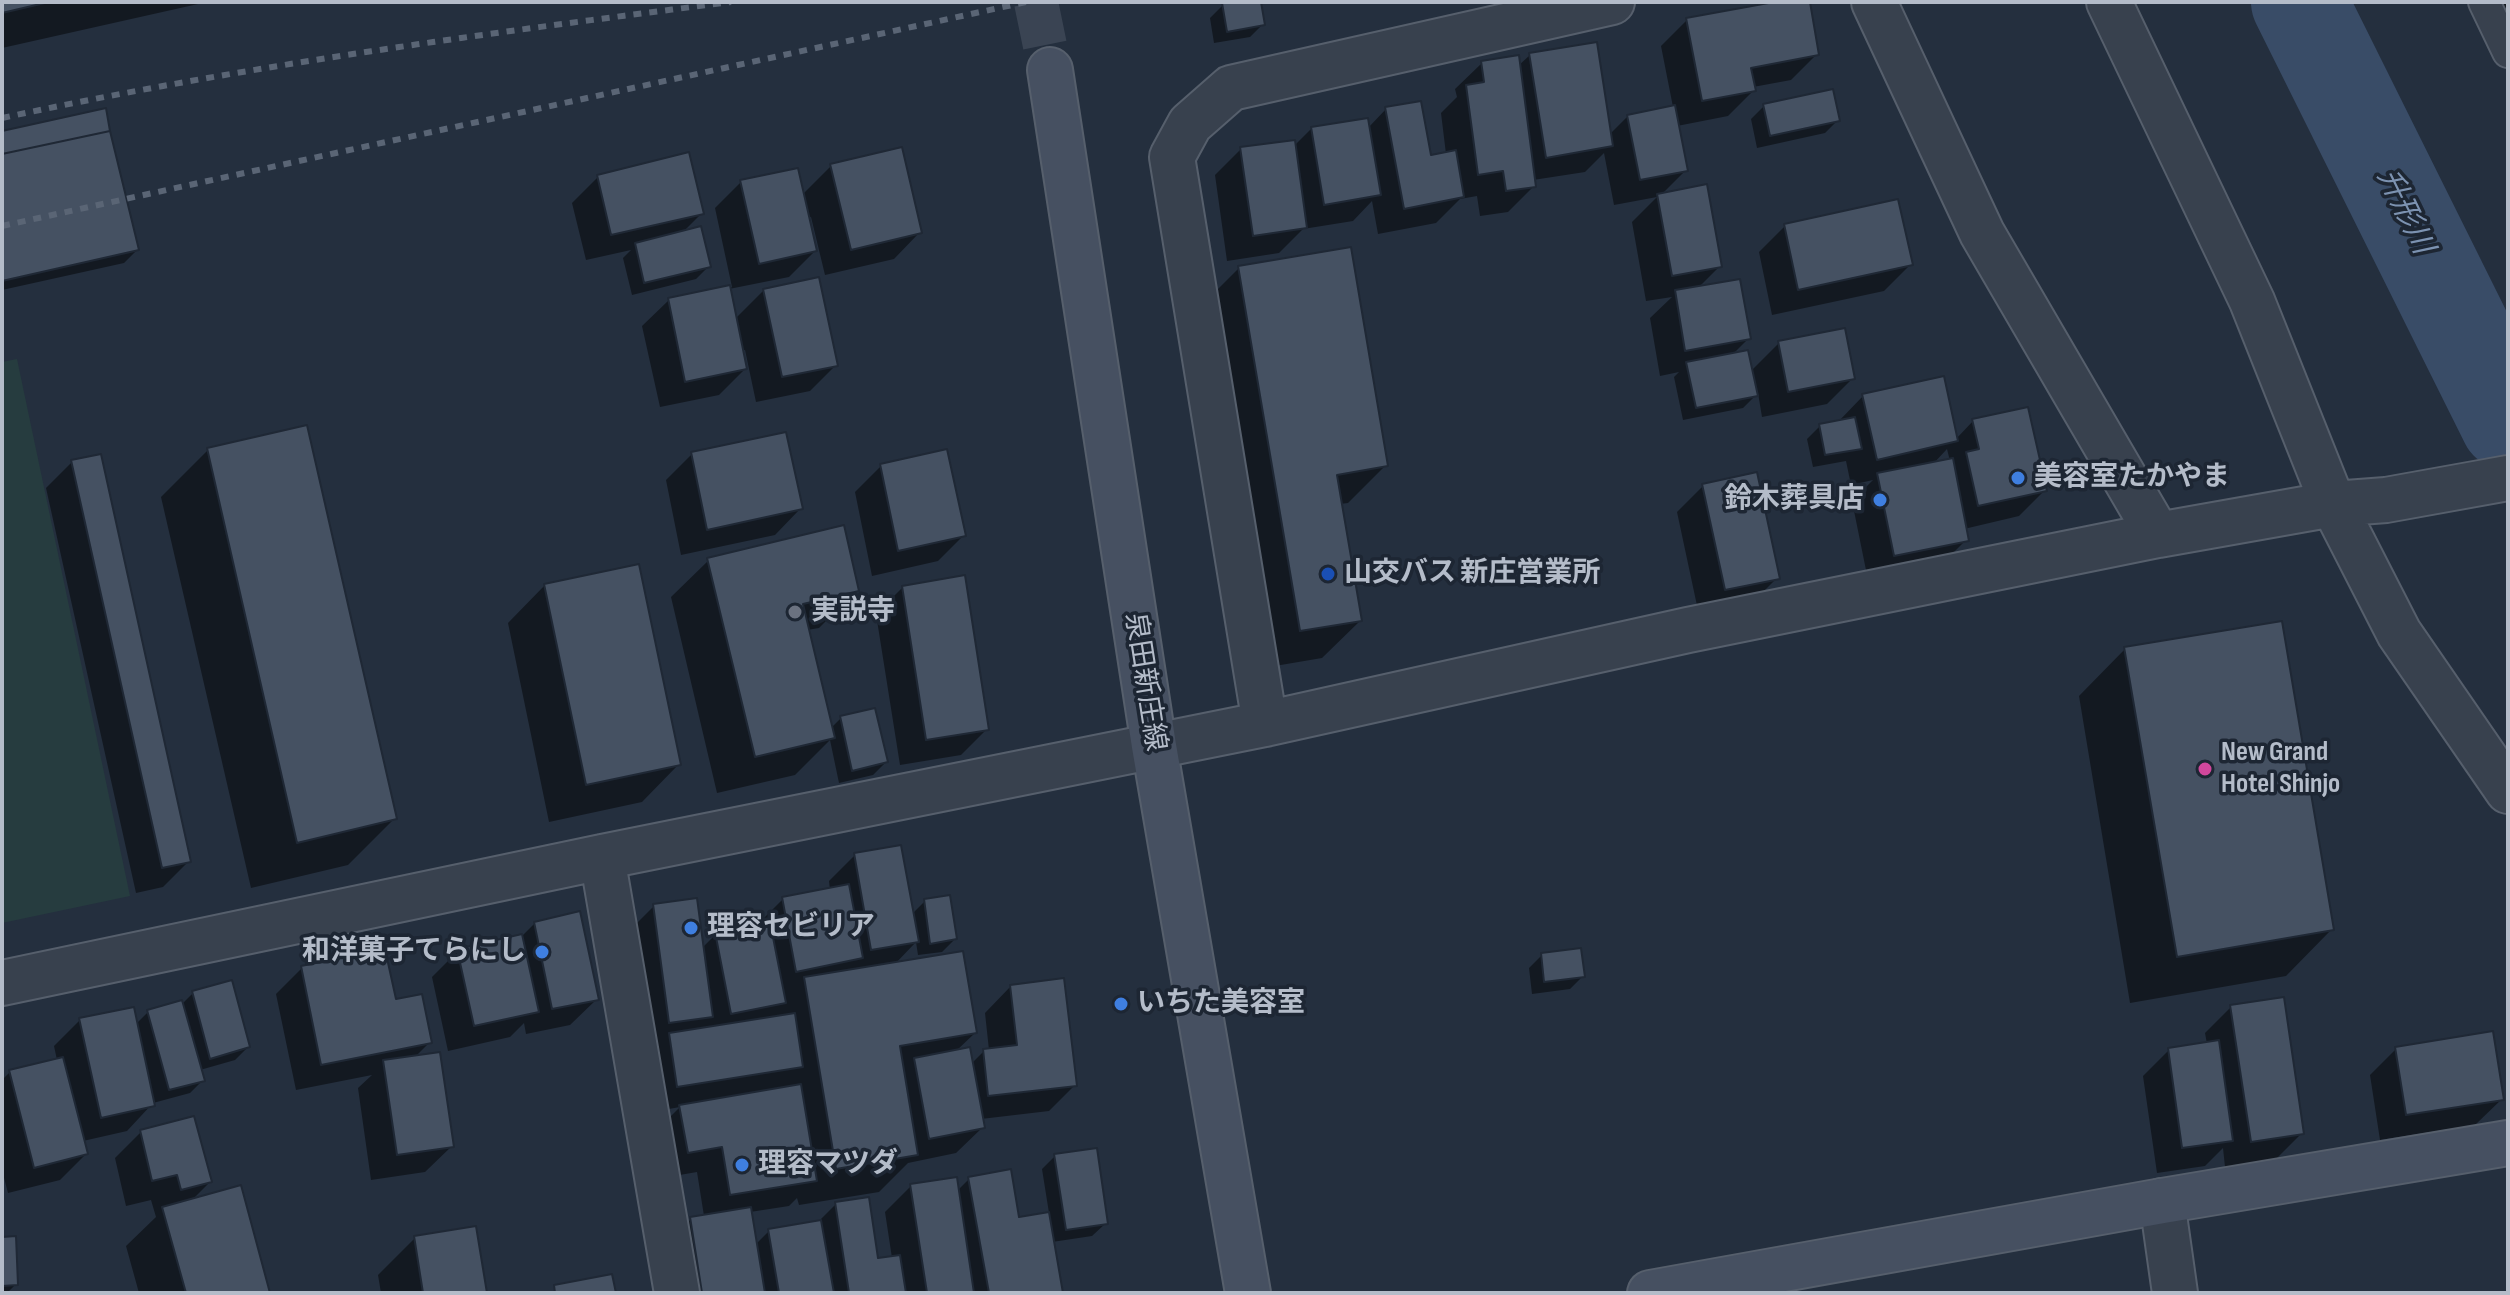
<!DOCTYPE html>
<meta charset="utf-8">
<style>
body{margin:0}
#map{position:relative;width:2510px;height:1295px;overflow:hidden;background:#242f3e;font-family:"Sofia Sans Condensed",sans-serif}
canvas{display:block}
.frame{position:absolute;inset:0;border:4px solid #b4bcc9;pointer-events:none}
</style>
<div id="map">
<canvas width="2510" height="1295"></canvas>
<div class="frame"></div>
</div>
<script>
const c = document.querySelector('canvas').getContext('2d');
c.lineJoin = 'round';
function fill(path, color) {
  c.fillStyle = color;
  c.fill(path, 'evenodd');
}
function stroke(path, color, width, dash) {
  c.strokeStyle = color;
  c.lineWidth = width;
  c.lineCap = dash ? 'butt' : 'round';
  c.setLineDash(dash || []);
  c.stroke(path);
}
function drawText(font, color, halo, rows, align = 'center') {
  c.font = font + ' "Sofia Sans Condensed","Noto Sans JP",sans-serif';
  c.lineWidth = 7;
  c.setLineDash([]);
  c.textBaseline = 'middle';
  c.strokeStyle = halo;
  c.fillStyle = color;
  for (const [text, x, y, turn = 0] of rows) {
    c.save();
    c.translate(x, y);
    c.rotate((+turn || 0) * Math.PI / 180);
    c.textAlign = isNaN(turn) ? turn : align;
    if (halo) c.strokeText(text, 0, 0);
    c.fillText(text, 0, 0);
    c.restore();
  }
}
fill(new Path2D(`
 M17,359L130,896L2,923V362Z`), '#263c3f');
fill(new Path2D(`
 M2,2H207L2,48Z
 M1239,2H1259L1263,24L1250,37L1214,43L1210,18L1223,5Z
 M1786,2H1808L1817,54L1791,80L1753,87L1754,90L1728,116L1677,126L1686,170L1661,195L1720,266L1698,288L1749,338L1732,355L1751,371L1779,343L1853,378L1827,404L1762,417L1758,393L1743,408L1683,420L1674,377L1679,372L1660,376L1650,318L1672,297L1646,301L1632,222L1657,197L1614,205L1604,153L1585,172L1533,180L1534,186L1508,212L1480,216L1477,196L1460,199L1436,223L1378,234L1372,201L1353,221L1303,229L1279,253L1227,261L1215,175L1241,149L1294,146L1312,128H1368L1386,109L1429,157L1446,154L1441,113L1457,97L1455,89L1482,63L1518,66L1530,55L1609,135L1628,116L1673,107L1661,46L1687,20Z
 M2479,2H2508V61Z
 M1764,106L1838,120L1825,133L1757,148L1751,119Z
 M2,133L137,250L124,263L2,290Z
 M831,166L920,232L894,259L825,275L811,217L807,218L815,251L789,277L729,289L735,319L764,290L836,365L810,391L756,402L745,350L741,351L745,369L719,395L660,407L642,326L669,300L732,287L715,208L741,182L802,195Z
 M598,177L702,213L682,233L709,266L696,279L632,295L623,258L631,250L586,260L572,203Z
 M1785,226L1910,265L1884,291L1772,315L1759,252Z
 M1239,268L1386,465L1348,503L1340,504L1360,621L1322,658L1263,668L1201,306Z
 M1863,396L1956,439L1973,421L2045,490L2019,516L1964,529L1966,540L1940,566L1868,580L1852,501L1873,480L1851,485L1846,461L1813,467L1807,439L1820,426L1837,423ZM1947,449L1950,461L1933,464Z
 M208,450L394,819L348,865L251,888L161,497Z
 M692,454L801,508L775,535L681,555L666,480Z
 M72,462L189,861L163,887L136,893L46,488Z
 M881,466L964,535L938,561L872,576L855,492Z
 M1703,486L1777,578L1751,604L1699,615L1677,512Z
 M709,560L857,590L819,628L807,630L830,729L841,718L886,762L873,775L839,783L830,740L795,775L717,793L671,597Z
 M545,585L679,764L642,802L549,822L508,623Z
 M903,587L987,729L961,755L900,765L876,614Z
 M2125,649L2332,929L2286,976L2130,1003L2079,696Z
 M855,855L912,914L925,901L955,939L942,952L918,955L916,942L894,965L975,1033L955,1052L971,1064L984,1051L989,1050L985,1013L1011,986L1075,1085L1049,1111L981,1119L983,1127L956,1153L908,1163L879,1192L799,1205L797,1198L789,1206L750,1212L755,1245L769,1231L817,1223L836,1204L877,1260L892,1258L885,1212L911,1186L957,1191L969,1179L1018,1219L1049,1213L1042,1169L1055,1156L1106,1223L1092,1236L1052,1242L1061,1293H673L665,1245L691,1219L704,1216L697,1172L662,1178L654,1133L680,1107L652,1112L644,1061L659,1046L643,1048L628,932L654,906L702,948L716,934L757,925L783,899L830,890L829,881Z
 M535,923L597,999L570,1025L526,1034L524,1023L510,1037L448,1051L432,977L458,951L522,936Z
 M1542,955L1583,976L1570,989L1532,994L1529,968Z
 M302,968L394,1001L430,1042L414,1058L452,1146L425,1172L371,1180L358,1088L372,1075L296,1090L276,994Z
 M193,993L248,1047L235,1060L200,1070L203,1080L190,1093L153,1103L127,1131L83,1141L86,1154L60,1180L8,1193L2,1170V1080L10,1072L57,1060L54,1046L80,1020L136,1024L148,1012L181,1005Z
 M2231,1007L2302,1133L2276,1159L2225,1167L2223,1148L2205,1166L2157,1173L2143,1076L2169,1050L2207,1044L2205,1033Z
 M2396,1049L2502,1099L2475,1125L2380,1140L2370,1075Z
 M141,1132L210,1182L190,1202L268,1293H139L126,1246L156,1217L151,1200L126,1206L115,1158Z
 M415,1238L485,1293H381L378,1275Z
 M2,1239L16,1284L7,1293H2Z`), '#0007');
stroke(new Path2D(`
 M2299,2L2508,422`), '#394c67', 96);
const building = new Path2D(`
 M2,2H49L2,13Z
 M1261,2L1265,25L1227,32L1222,3Z
 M1774,2H1810L1819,55L1751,68L1756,91L1702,101L1686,18Z
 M1597,42L1613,146L1546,158L1529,53Z
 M1519,55L1536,187L1506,191L1503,171L1478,175L1466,85L1484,82L1481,61Z
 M1833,89L1840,121L1770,136L1763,104Z
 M1421,101L1431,155L1456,150L1464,197L1404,209L1385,107Z
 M1675,105L1688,171L1640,180L1627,115Z
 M106,108L110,131L2,154V131Z
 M1368,118L1381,195L1324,205L1311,127Z
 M110,131L139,250L2,281V154Z
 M1295,140L1307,228L1253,236L1240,147Z
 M902,147L922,233L851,250L830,164Z
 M689,152L704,214L611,235L597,175Z
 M798,168L817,251L759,264L740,180Z
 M1707,184L1722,267L1672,276L1657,194Z
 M1898,199L1913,265L1798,290L1784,224Z
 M701,226L711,267L644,283L635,243Z
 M1351,247L1388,466L1337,475L1362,621L1300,631L1238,266Z
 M819,277L838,366L782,377L763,289Z
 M1740,279L1751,339L1685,351L1675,290Z
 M730,285L747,369L685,382L668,298Z
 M1845,328L1855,379L1788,392L1778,341Z
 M1748,350L1758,396L1696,408L1686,362Z
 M1944,376L1958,441L1877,460L1862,394Z
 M2028,407L2047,491L1978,506L1966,452L1979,449L1972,419Z
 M1855,417L1862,449L1825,455L1819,424Z
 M307,425L397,819L297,843L207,448Z
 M786,432L803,509L707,530L691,452Z
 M947,449L966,536L898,551L880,464Z
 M101,454L191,862L162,868L71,460Z
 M1953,458L1969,541L1894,556L1877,473Z
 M1757,472L1780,579L1725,590L1702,484Z
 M844,525L859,591L803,604L835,738L755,757L707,558Z
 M639,564L681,765L586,785L544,584Z
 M965,575L989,730L926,740L902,586Z
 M2282,621L2334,930L2177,957L2124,647Z
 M875,708L888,762L852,771L840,716Z
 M901,845L919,942L871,950L854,853Z
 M849,884L863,958L796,972L782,897Z
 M950,895L957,939L930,944L924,899Z
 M697,898L713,1017L669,1023L653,904Z
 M580,911L599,1000L552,1009L534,922Z
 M770,922L786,1003L731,1014L715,932Z
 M522,934L539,1012L474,1026L457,949Z
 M1581,948L1585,977L1544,982L1541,953Z
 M385,949L396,999L422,994L432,1043L321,1065L301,966Z
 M963,951L977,1033L900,1046L918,1155L836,1169L804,977Z
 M1064,978L1077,1086L988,1096L983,1049L1017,1045L1010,985Z
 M232,980L250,1047L210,1059L192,991Z
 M2284,997L2304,1134L2251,1142L2230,1005Z
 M182,1000L205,1081L169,1090L147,1010Z
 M134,1007L155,1106L101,1118L79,1018Z
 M795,1013L803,1067L677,1087L669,1033Z
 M2493,1031L2504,1100L2406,1115L2395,1047Z
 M2219,1040L2233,1141L2182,1148L2168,1048Z
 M970,1047L985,1128L929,1139L914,1058Z
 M440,1052L454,1147L397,1155L383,1060Z
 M63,1057L88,1154L34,1168L9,1070Z
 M801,1084L817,1181L730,1195L722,1147L688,1153L679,1105Z
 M194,1116L212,1182L181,1190L177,1175L152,1181L140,1130Z
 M1097,1148L1108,1224L1066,1230L1054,1154Z
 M1011,1169L1019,1217L1049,1212L1063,1293H989L968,1177Z
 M957,1177L974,1293H927L910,1184Z
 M241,1185L270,1293H186L162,1207Z
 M869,1197L878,1258L900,1255L906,1293H849L835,1202Z
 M751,1207L765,1293H702L690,1217Z
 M821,1220L834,1293H779L768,1229Z
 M476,1226L487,1293H423L414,1236Z
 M16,1236L18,1285L2,1286V1237Z
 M612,1274L616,1293H555L554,1285Z`);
fill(building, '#455162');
stroke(building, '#1f2835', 2);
stroke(new Path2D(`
 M1036,2L1050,70`), '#3a4453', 44, [44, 22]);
const lane = new Path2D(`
 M2484,2L2508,52`);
const street = new Path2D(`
 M1874,2L1982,233L2158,535
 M2109,2L2252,301L2333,504L2399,633L2508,791
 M1265,724L1172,157L1190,124L1231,88L1612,2
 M602,857L677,1293
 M2,983L602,857L1265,724L1688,630L2158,535L2333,504L2386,500L2508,478
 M2162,1201L2175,1293`);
const secondary = new Path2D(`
 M1050,70L1154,746L1248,1293
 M1650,1293L2162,1201L2508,1143`);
stroke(lane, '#565f6c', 34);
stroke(street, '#565f6c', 48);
stroke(secondary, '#565f6c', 48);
stroke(lane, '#38414e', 30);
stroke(street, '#38414e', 44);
stroke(secondary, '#465061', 44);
stroke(new Path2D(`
 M2,118C243,66 487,33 731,2
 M2,226L1026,2`), '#5a6575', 6, [8, 8]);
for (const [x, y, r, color] of [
 [2018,478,8,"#3f7fe0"],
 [1880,500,8,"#3f7fe0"],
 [1328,574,8,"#1a4fb4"],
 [795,612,8,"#6b7280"],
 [2205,769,8,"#d1479c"],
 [691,928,8,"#3f7fe0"],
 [542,952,8,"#3f7fe0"],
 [1121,1004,8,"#3f7fe0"],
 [742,1165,8,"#3f7fe0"]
]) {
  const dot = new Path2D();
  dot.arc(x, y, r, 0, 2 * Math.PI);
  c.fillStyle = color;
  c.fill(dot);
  stroke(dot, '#1d2633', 3);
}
drawText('bold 28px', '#b4bcc9', '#1d2633', [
 ["美容室たかやま",2034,478],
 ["鈴木葬具店",1864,500,"right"],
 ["山交バス 新庄営業所",1344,574],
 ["実説寺",811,612],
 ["New Grand",2221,753],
 ["Hotel Shinjo",2221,785],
 ["理容セビリア",707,928],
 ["和洋菓子てらにし",526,952,"right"],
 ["いちた美容室",1137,1004],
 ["理容マツダ",758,1165]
], 'left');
drawText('28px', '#b4bcc9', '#1d2633', [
 ["泉田新庄線",1144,682,81]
]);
drawText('italic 30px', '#7c92b1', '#1d2633', [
 ["升形川",2404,212,64]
]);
</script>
